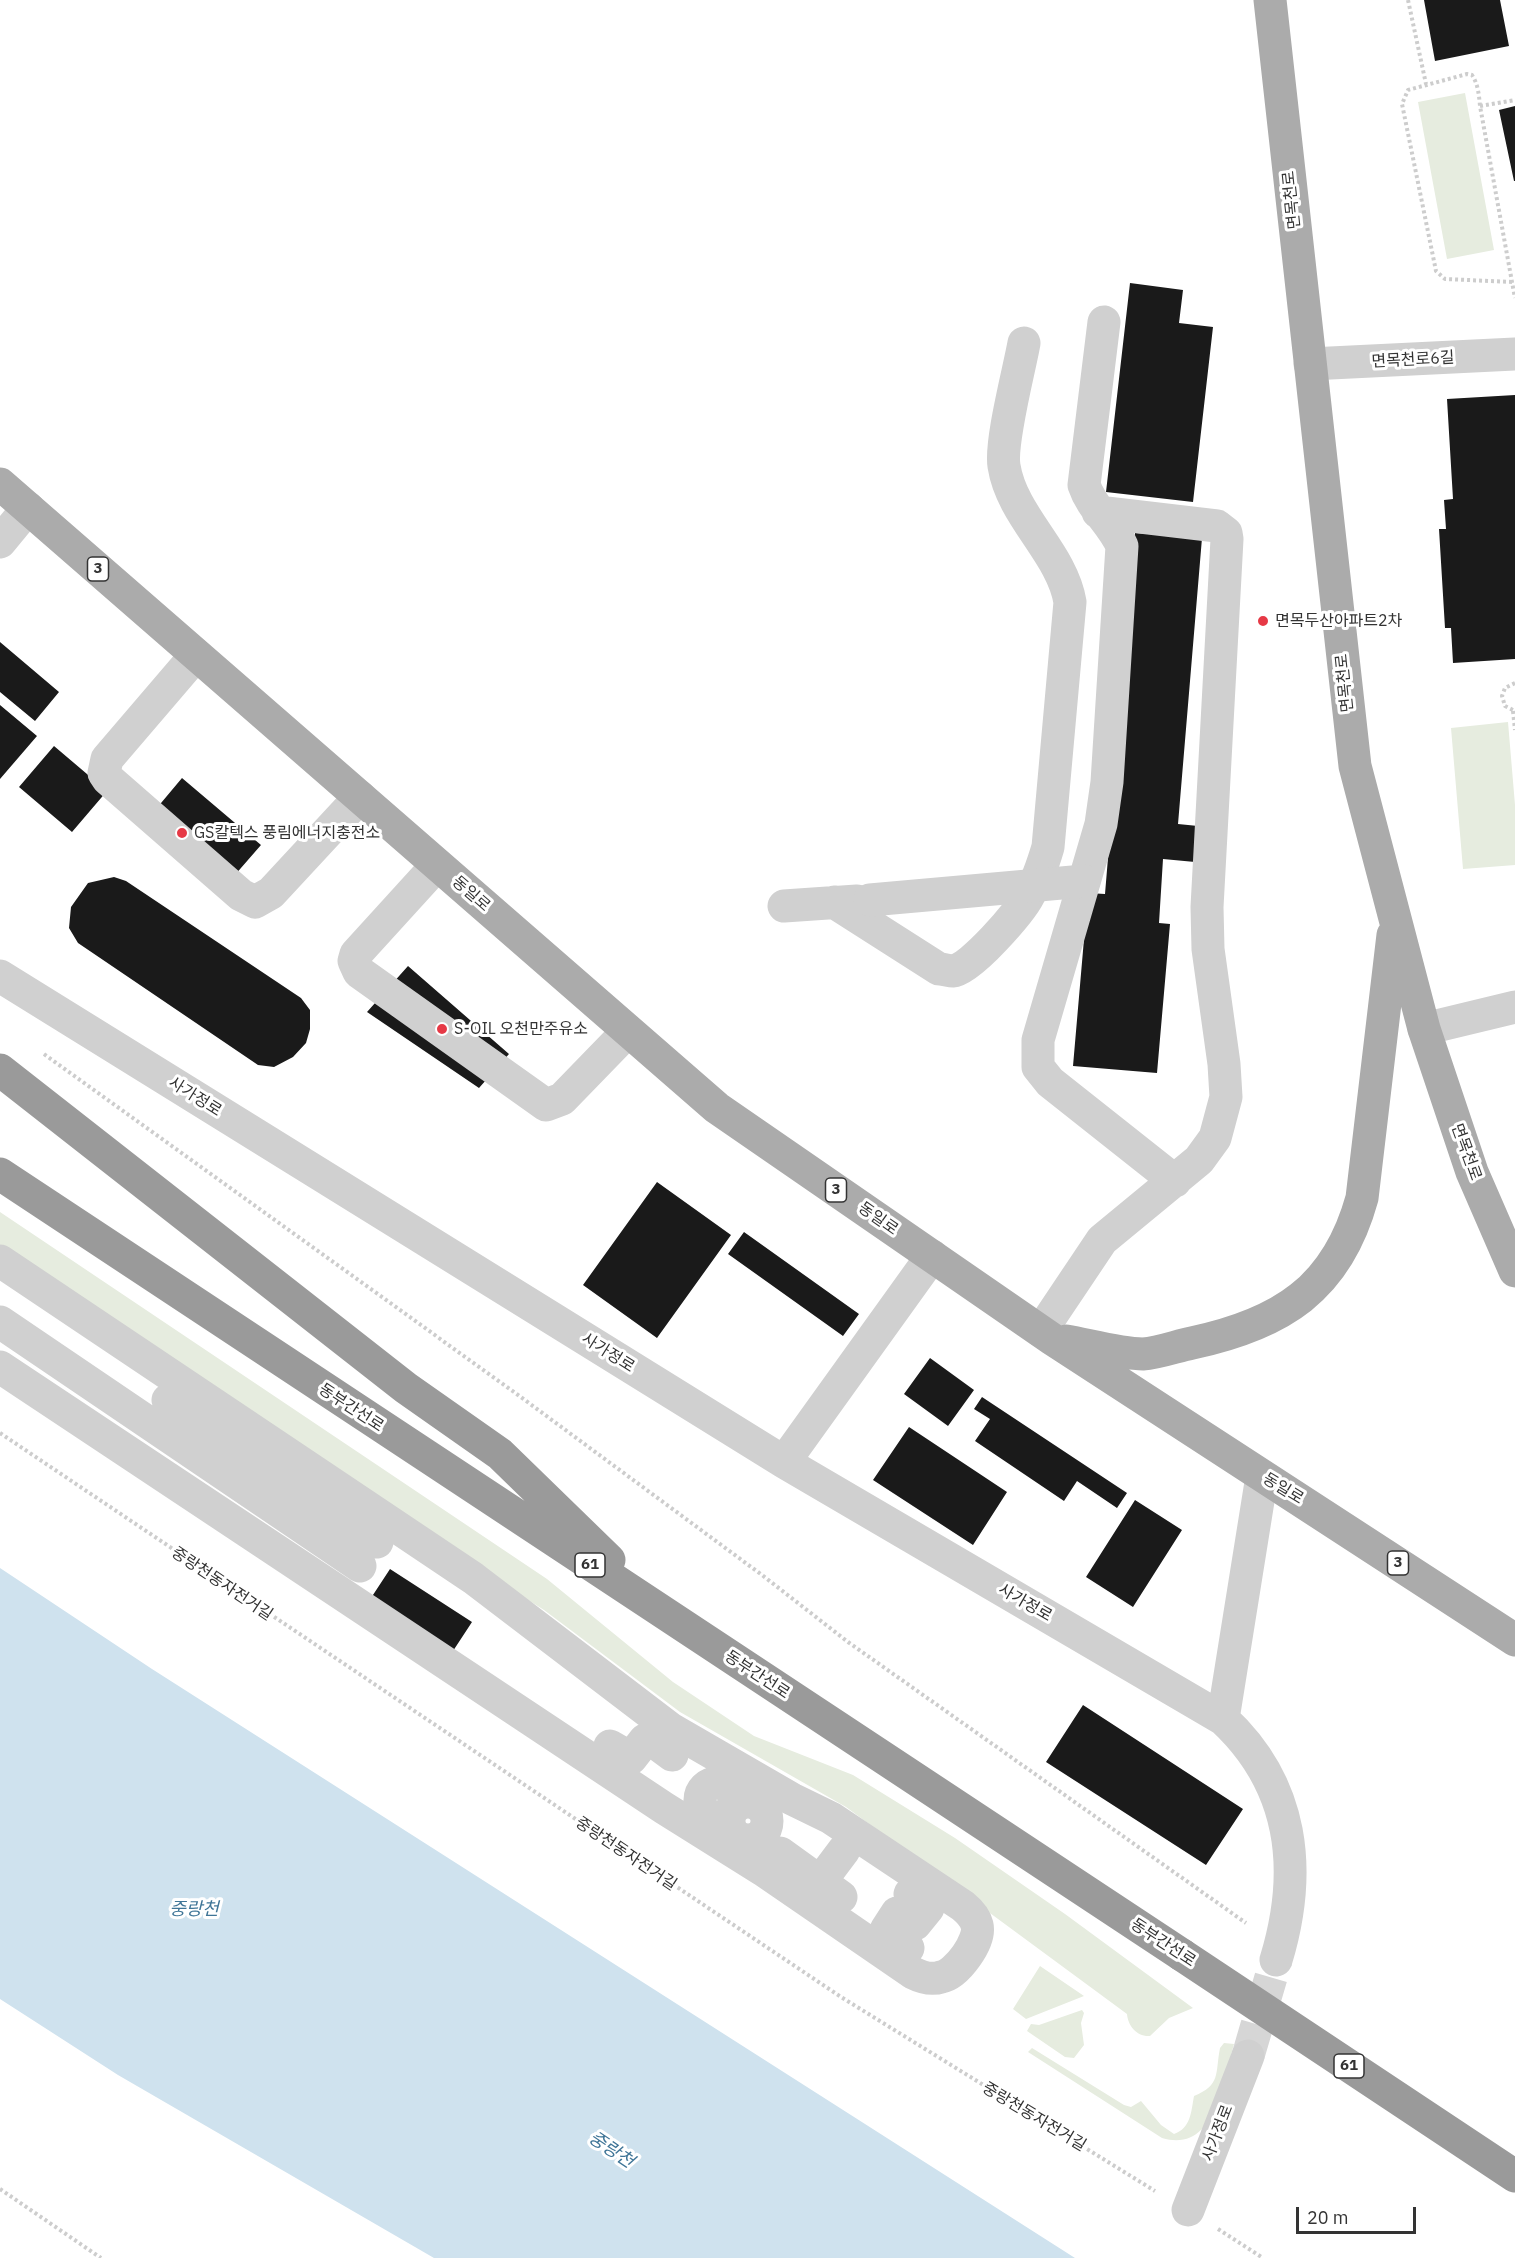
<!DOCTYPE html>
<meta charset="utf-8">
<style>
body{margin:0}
#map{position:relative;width:1515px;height:2258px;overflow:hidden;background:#fff;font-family:"IBM Plex Sans",sans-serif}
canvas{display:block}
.scale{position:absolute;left:1296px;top:2207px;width:120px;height:27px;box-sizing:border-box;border:3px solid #333;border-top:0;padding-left:8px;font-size:18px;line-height:21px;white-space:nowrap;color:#333;-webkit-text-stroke:4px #fff;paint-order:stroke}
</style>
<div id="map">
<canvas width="1515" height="2258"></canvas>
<div class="scale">20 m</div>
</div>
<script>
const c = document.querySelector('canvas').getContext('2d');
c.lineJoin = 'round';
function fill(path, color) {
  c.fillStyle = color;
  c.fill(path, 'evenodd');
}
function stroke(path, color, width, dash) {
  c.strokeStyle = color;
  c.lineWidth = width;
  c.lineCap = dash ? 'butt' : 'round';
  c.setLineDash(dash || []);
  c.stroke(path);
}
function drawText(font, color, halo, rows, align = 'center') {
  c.font = font + ' "IBM Plex Sans","Noto Sans KR",sans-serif';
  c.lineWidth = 6;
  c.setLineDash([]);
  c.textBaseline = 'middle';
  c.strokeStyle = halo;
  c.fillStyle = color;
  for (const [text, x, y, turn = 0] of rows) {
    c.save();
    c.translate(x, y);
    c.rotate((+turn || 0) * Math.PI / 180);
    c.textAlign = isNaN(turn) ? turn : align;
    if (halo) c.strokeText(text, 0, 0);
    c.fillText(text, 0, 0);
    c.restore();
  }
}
fill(new Path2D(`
 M1465,93L1494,250L1447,259L1418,102Z
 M1508,722L1515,805V865L1463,869L1451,728Z
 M0,1212L547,1579L673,1682L754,1736L853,1775L955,1838L1065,1914L1193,2008L1169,2018L1150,2036C1137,2037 1128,2026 1127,2014L846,1807L680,1712L544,1610L433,1540L220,1391L0,1245Z
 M1040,1966L1084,1996L1026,2019L1013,2009Z
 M1082,2010L1084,2013L1081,2023L1084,2045L1074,2058L1065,2057L1027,2031L1031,2024L1039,2025Z
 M1224,2043L1234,2044C1224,2080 1216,2154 1162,2138L1028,2052L1032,2048L1124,2105L1131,2107L1141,2101L1161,2125L1174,2134C1191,2128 1191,2112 1194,2096C1221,2085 1215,2074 1220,2048Z`), '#e6ecdf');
fill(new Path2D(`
 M0,1568L152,1669L1075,2258H434L118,2075L0,1999Z`), '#cfe2ee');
fill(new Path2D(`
 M1424,0H1500L1509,46L1435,61Z
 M1515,106V181H1514L1499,110Z
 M1130,283L1183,290L1179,323L1213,327L1193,502L1106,492Z
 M1515,395V659L1453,663L1451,628H1445L1439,529H1446L1444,500L1453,499L1447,399Z
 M1135,533L1202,538L1178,824L1198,826L1195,862L1163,859L1159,923L1170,924L1157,1073L1073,1066L1088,893L1105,894Z
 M0,642L59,692L35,721L0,692Z
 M0,705L37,736L0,779Z
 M54,746L107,791L72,832L19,787Z
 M182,778L261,845L234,876L156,809Z
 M114,877L126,881L301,998L310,1010V1029L306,1043L293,1057L274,1067L258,1065L78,943L69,928L71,907L88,883Z
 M408,966L509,1054L479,1088L367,1012Z
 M657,1182L731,1235L657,1338L583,1285Z
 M744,1232L859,1314L843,1336L728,1254Z
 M930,1358L974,1390L948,1426L904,1394Z
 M982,1397L1127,1493L1117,1508L1077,1481L1064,1501L975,1441L990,1419L974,1409Z
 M909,1427L1007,1492L973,1545L873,1480Z
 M1135,1500L1182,1530L1133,1607L1086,1577Z
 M390,1569L472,1622L453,1651L371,1598Z
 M1083,1705L1243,1809L1206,1865L1046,1762Z`), '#1a1a1a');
stroke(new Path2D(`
 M1248,2056L1276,1960`), '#d6d6d6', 33, [33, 16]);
stroke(new Path2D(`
 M1408,0L1426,84
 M1480,106L1515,100
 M1512,282L1445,279L1436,271L1402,104L1408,90L1467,74L1472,75C1478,84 1479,95 1480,106L1512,282L1515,298
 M1515,683L1505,688L1502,696L1505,706L1515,711
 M1513,711L1515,730
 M44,1054L514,1392L762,1575L848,1642L1246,1923
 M0,1433L841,1997L1155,2191
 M0,2189L101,2258
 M1218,2229L1263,2258`), '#cdcdcd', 4, [3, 3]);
stroke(new Path2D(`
 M1104,322L1084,485C1092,509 1112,523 1122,546L1107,782L1101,824L1038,1040V1067L1050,1082L1175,1181
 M1310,364L1515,354
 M0,542L28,508
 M196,655L107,759L104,773L108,779L241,895L255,902L271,893L360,797
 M437,865L356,954L354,961L359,972L546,1105L562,1099L628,1031
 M834,902L939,969C944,969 949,971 953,971C970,970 1021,911 1029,895C1038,880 1043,864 1048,847L1070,602C1062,553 1012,517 1004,466C1000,442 1019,371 1024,343
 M784,906L857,901
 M0,976L784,1462L1223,1719C1294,1785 1303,1871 1276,1960
 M1424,1029L1515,1007
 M0,1261L473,1578L671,1729L792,1799L831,1818L963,1906C969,1911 975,1917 977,1925C981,1941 957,1974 941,1977C932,1980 921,1977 913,1973L763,1870L664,1808L0,1367
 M0,1322L360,1566
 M1041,1331L1102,1240L1199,1160L1215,1138L1226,1097L1224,1064L1208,949L1207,907L1227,539L1226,533L1217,526L1098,512
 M168,1400L377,1542
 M784,1462L932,1256
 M1223,1719L1262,1476
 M610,1746L631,1758L645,1740L649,1738L672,1755
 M700 1800a17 17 0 1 1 34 0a17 17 0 1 1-34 0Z
 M729 1821a19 19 0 1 1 38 0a19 19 0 1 1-38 0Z
 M780,1853L841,1897
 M820,1882L844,1850
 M908,1948L886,1930L897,1913H901L915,1924L928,1908L910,1894
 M1188,2210L1248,2056`), '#d0d0d0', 33);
stroke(new Path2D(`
 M1270,0L1355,766L1424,1029L1472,1172L1515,1271
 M0,484L717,1108L1052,1339L1515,1640
 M1066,1341C1089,1345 1120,1354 1143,1354C1159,1353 1177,1346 1192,1343C1281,1324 1337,1289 1362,1198L1393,935`), '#ababab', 33);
stroke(new Path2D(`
 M0,1070L406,1388L500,1454L609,1560
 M0,1174L1182,1955`), '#9a9a9a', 33);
stroke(new Path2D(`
 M870,900L1084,881`), '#d0d0d0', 33);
stroke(new Path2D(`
 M1182,1955L1515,2176`), '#9a9a9a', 33);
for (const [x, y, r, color] of [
 [1263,621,6,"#e63946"],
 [182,833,6,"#e63946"],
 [442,1029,6,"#e63946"]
]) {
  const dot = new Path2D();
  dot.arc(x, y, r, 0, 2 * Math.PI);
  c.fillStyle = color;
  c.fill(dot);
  stroke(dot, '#fff', 2);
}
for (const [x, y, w] of [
 [98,569,21],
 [836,1190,21],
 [1398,1563,21],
 [590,1565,30],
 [1349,2066,30]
]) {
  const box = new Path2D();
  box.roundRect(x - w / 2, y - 12, w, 24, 4.5);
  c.fillStyle = '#fff';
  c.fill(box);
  stroke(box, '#333', 1.5);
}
drawText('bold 15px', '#333', null, [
 ["3",98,569],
 ["3",836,1190],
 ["3",1398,1563],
 ["61",590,1565],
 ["61",1349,2066]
]);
drawText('16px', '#333', '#fff', [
 ["면목천로",1292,200,-96],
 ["면목천로6길",1413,360,-3],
 ["면목천로",1345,683,-96],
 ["동일로",471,894,41],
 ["사가정로",195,1097,32],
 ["면목천로",1466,1152,70],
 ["동일로",878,1219,35],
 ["사가정로",608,1353,32],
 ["동부간선로",351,1408,33],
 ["동일로",1283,1489,31],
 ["중랑천동자전거길",222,1584,34],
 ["사가정로",1025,1603,30],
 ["동부간선로",757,1675,33],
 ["중랑천동자전거길",626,1854,34],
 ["동부간선로",1163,1943,33],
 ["중랑천동자전거길",1034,2117,31],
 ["사가정로",1218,2133,-69]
]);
drawText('16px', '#333', '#fff', [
 ["면목두산아파트2차",1275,621],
 ["GS칼텍스 풍림에너지충전소",194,833],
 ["S-OIL 오천만주유소",454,1029]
], 'left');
drawText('italic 18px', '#3f7597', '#fff', [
 ["중랑천",194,1910],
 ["중랑천",611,2150,34]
]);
</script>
